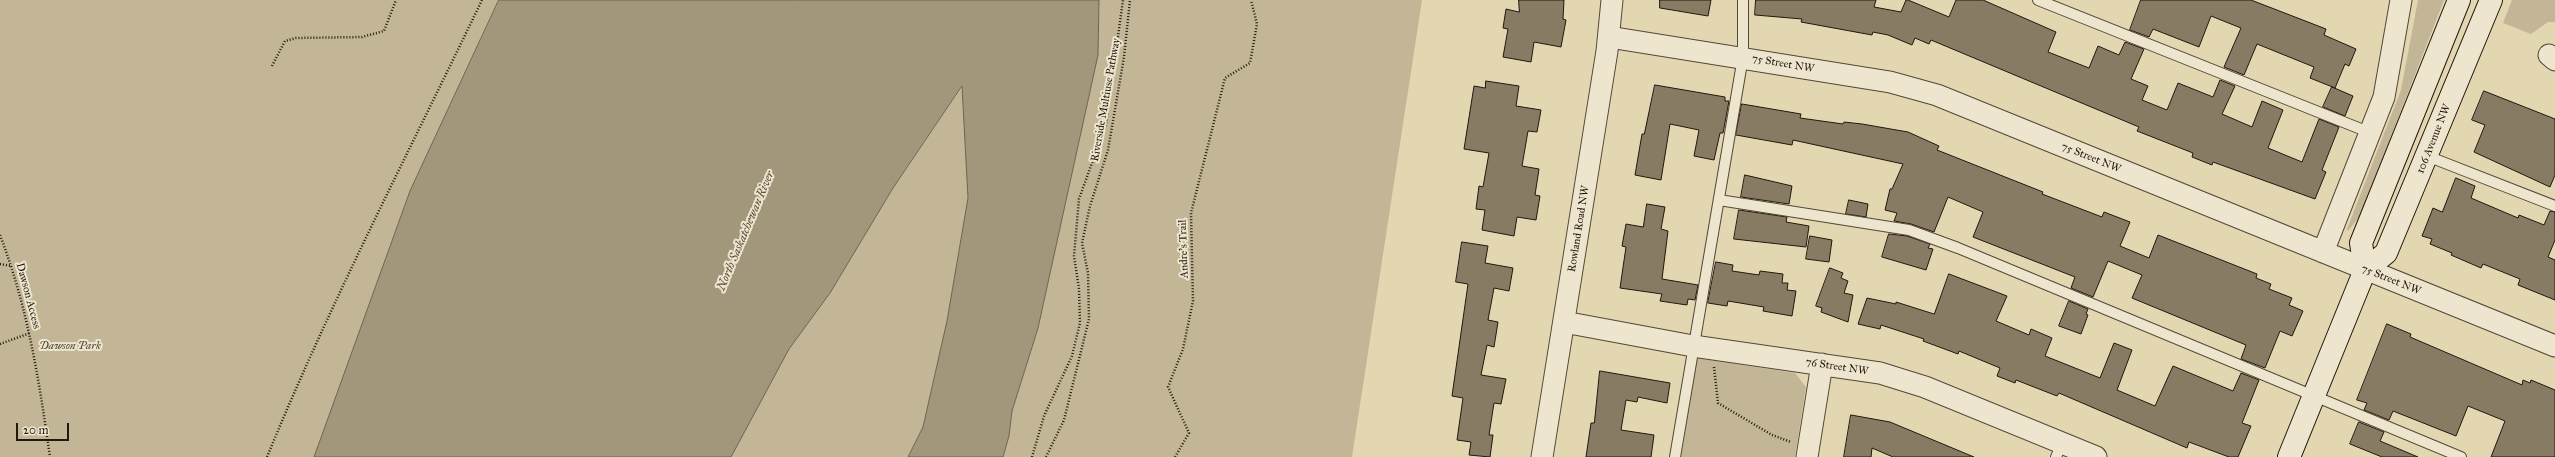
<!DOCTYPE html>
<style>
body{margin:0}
#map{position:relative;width:2555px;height:457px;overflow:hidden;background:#e3d7b2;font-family:"IM FELL Great Primer",serif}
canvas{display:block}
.scale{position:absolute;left:16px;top:423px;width:53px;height:18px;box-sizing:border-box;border:2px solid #23170f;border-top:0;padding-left:5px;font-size:12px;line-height:14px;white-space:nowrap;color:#23170f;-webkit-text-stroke:3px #ede5cd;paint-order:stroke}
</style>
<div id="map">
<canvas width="2555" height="457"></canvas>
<div class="scale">20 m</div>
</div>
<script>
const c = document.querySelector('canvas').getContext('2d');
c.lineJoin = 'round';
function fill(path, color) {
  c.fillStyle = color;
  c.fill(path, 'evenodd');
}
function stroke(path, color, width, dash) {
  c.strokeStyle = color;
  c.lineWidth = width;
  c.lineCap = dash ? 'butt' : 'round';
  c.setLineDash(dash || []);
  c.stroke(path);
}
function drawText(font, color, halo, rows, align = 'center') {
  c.font = font + ' "IM FELL Great Primer",serif';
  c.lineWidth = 4;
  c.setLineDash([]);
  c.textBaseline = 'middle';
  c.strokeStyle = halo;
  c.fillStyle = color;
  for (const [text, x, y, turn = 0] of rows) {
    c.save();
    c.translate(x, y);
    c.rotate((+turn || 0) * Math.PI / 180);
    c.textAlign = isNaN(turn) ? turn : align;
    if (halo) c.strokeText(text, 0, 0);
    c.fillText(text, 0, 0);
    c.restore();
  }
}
fill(new Path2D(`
 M0,0H499L410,191L314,457H0Z
 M1099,0H1422L1352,457H1003L1009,436L1012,411L1038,328L1098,55Z
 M2418,0H2444L2360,216L2348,231L2347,229L2401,90Z
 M2512,0H2555V22H2548L2531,34L2503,23Z
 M963,86L968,198L947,321L923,427L908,457H731L789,349L830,293L893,188Z
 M1697,358L1795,373L1806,387L1795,457H1681Z`), '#c2b696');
const water = new Path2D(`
 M499,0H1099L1098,55L1038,328L1012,411L1009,436L1003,457H908L923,427L947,321L968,198L962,86L893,188L830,293L789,349L731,457H314L410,191Z`);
fill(water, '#a2967b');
stroke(water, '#6f6350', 1);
const building = new Path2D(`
 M1519,0H1564L1563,19L1566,20L1561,47L1534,42L1531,62L1503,57L1508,29L1503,28L1506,9L1519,12Z
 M1660,0H1711L1708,16L1660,8Z
 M1756,0H1876L1874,7L1901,12L1906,0H1908L1949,17L1956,0H1983L2056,32L2048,52L2089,68L2098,46L2119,55L2125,42L2144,49L2131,79L2148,86L2142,100L2167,110L2178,83L2213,97L2220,80L2235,86L2222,114L2252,127L2262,101L2283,110L2268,148L2302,162L2319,119L2339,127L2322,170L2326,172L2315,199L2213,162L2212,165L2192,157L2193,153L2137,131L2139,127L1931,40L1929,44L1915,38L1912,45L1888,35L1873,32L1872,35L1801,22L1802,19L1755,15Z
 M2141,0H2251L2326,29L2324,35L2356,49L2349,66L2345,64L2335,88L2310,78L2314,67L2257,44L2244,75L2224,67L2241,28L2211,16L2199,47L2153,29L2149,37L2130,30Z
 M1486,81L1519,86L1516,106L1541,110L1537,132L1528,131L1522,166L1539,169L1535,195L1540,196L1536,220L1517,217L1514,236L1482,230L1485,210L1476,209L1479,186L1483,187L1489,153L1464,149L1474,86L1485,88Z
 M1655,85L1725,97V101H1729L1723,133H1720L1714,160L1694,156L1699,130L1670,124L1661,180L1635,175L1642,134H1644Z
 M2332,87L2353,96L2345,116L2323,107Z
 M2484,91L2555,119V175L2550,187L2474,152L2485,125L2472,120Z
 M1742,104L1801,114L1800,118L1843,124L1844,122L1862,124L1908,132L1939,146L1937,150L2043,192L2042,194L2102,217L2104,212L2130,222L2120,246L2149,258L2158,235L2257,274L2256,278L2271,284L2269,289L2292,298L2289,305L2303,311L2292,336L2280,331L2265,368L2241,359L2246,345L2132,298L2142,275L2108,261L2093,297L2071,288L2075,277L1973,237L1983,212L1948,197L1934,232L1911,224L1894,221L1897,213L1885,210L1890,189H1892L1903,164L1793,140L1792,145L1736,135Z
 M1745,175L1792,186L1789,204L1741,197Z
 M2456,178L2475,186L2471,198L2518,218L2519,215L2544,225L2550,211L2555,212V240L2548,257L2555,260V300L2518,285L2520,279L2483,264L2481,268L2451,255L2452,253L2430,244L2432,239L2422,236L2433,208L2442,212Z
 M1849,200L1868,204L1866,217L1846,214Z
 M1647,204L1665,207L1661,229L1668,231L1662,279L1698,285L1695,300L1688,299L1687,305L1660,301L1662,294L1620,288L1626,247L1622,246L1626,224L1643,227Z
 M1739,210L1787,217L1786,222L1809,226L1806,247L1734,239Z
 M1889,234L1907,236L1930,244L1928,248L1933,249L1926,270L1882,257Z
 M1810,236L1832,240L1829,262L1806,259Z
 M1462,242L1488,246L1485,263L1513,268L1509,291L1494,288L1488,320L1498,322L1494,347L1487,345L1481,375L1506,379L1501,404L1494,403L1489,435H1493L1490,457L1469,455L1471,442L1457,440L1463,398L1452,396L1468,284L1456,282Z
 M1716,262L1733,265L1732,271L1759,275L1760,271L1783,274L1782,283H1788L1787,290L1796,291L1792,316L1763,311L1764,307L1728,301L1727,306L1708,303Z
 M1830,268L1843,273L1841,278L1848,281L1844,293L1853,295L1848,322L1821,312L1822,308L1816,306Z
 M1949,274L2007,296L1996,321L2029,335L2031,329L2052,338L2045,356L2100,378L2114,343L2132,350L2117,390L2155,406L2173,366L2233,391L2241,373L2259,380L2242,423L2251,426L2238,457H2229L2189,442L2187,448L2059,393L2057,396L2016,380L2015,383L1997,376L2000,368L1959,351L1958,354L1923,341L1924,339L1881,325L1880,329L1858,324L1867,298L1896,304V302L1934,314Z
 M2069,301L2088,309L2086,314L2088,315L2081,334L2059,326Z
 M2387,324L2411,334L2410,337L2522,385L2523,380L2530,383L2531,380L2555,390V457H2491L2505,421L2468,406L2456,436L2393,411L2389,420L2364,410L2367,403L2357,400Z
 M1600,371L1670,383L1667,403L1638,397L1637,402L1626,400L1621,430L1654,435L1651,457H1586L1591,423H1594Z
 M1851,415L1890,422L1974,457H1893L1872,448L1871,457H1844Z
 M2359,422L2384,432L2380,441L2418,457H2382L2350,444Z`);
fill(building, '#877b64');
stroke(building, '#23170f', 1);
const lane = new Path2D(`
 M2038,0L2371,133
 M2427,156L2555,206
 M1719,200L1909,230L1958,248L2461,457
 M1675,457L1743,57V0
 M2056,457L2062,443`);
const street = new Path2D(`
 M1609,37L1890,82L1937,95L2555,346
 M2549,55L2555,60
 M2323,252L2384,97L2401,0
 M1564,322L1693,346L1880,373L1925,387L2096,457
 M1542,457L1607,51L1612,0
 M1807,457L1822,364`);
const secondary = new Path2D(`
 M2365,270L2386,253L2491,0
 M2289,457L2365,270L2361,243L2459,0`);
stroke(lane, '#534738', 12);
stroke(street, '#534738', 23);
stroke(secondary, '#23170f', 24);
stroke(new Path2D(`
 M272,66L285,41L296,38L362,37L384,31L396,0
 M0,235C28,308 39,380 50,457
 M0,264L11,266
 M0,344L30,333
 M1714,367L1718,403L1772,435L1791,442
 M267,457C331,301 409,152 482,0
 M1032,457L1044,416L1072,356L1080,323L1079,289L1074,256L1079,199L1106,124L1123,0
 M1046,457L1064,420L1089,319L1088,273L1082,243L1090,206L1108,150L1124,57L1130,0
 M1175,457L1189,433L1168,387L1183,349L1193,301L1191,213L1225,78L1250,63L1257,24L1251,0`), '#23170f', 2.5, [1, 2]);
stroke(lane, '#ede5cd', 10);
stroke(street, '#ede5cd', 21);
stroke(secondary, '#ede5cd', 22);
drawText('11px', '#23170f', '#ede5cd', [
 ["75 Street NW",1783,64,10],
 ["Riverside Multiuse Pathway",1106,100,-80],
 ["106 Avenue NW",2434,139,-68],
 ["75 Street NW",2091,158,22],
 ["Rowland Road NW",1579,229,-81],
 ["Andre's Trail",1184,249,-92],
 ["75 Street NW",2391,280,22],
 ["Dawson Access",28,296,75],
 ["76 Street NW",1837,367,9]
]);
drawText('italic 11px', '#534738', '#ede5cd', [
 ["Dawson Park",70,346]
]);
drawText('italic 12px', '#564a3a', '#ede5cd', [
 ["North Saskatchewan River",746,231,-67]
]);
</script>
